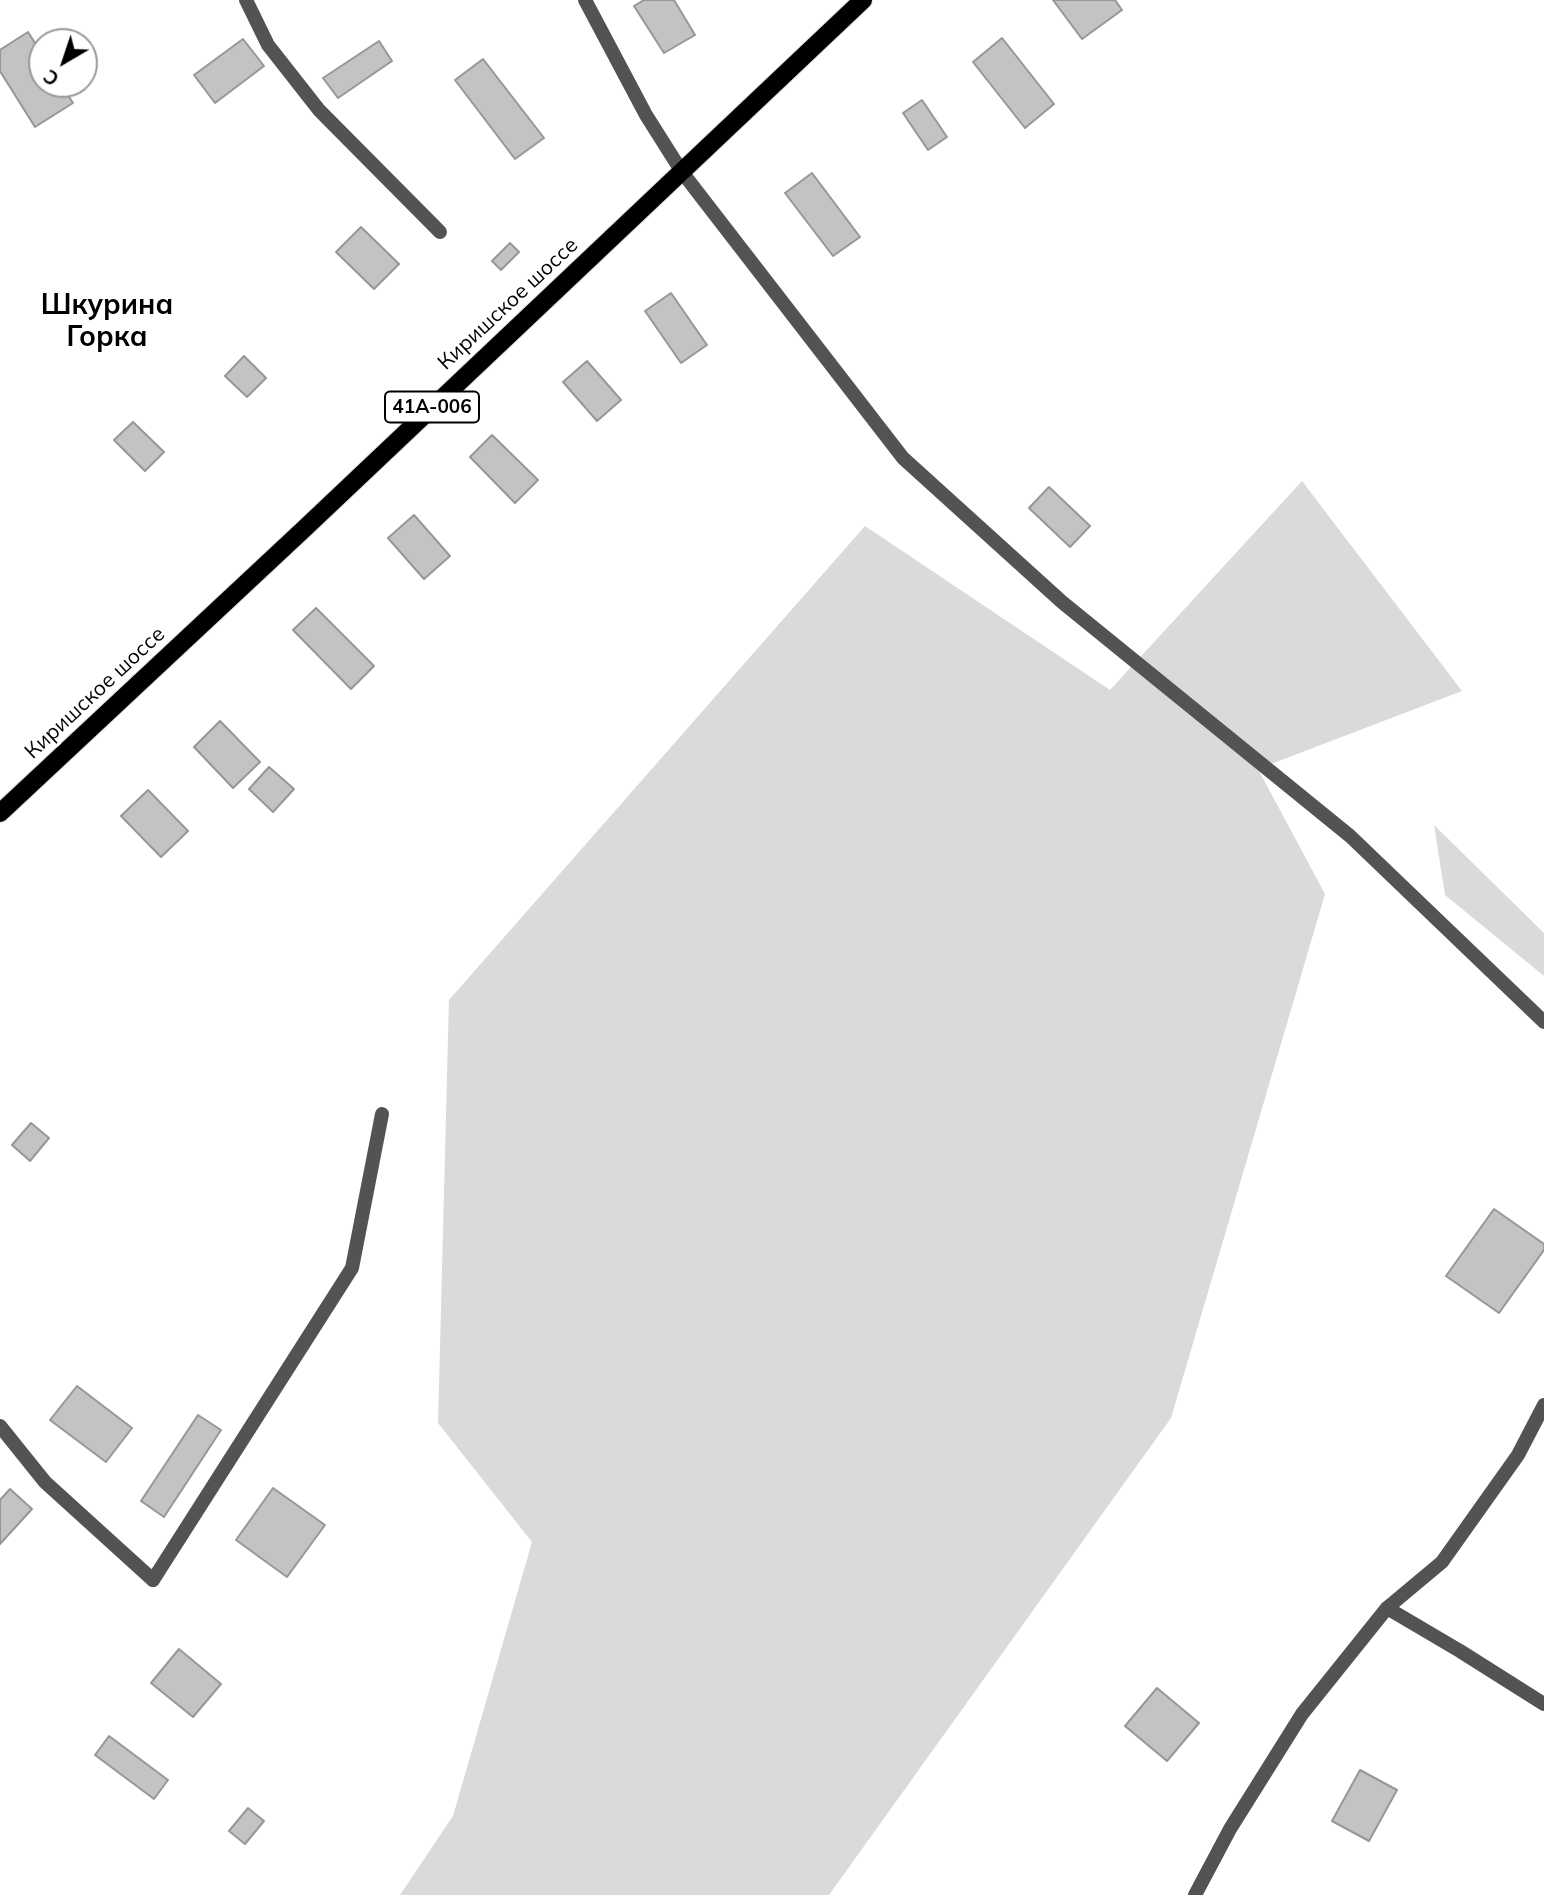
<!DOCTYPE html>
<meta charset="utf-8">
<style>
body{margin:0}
#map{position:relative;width:1544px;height:1895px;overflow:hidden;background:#fff;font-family:Mulish,sans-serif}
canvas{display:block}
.north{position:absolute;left:28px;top:28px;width:70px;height:70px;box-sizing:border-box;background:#fff;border:2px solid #999;border-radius:50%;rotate:219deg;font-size:19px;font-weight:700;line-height:28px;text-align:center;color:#000}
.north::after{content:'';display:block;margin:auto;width:24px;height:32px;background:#000;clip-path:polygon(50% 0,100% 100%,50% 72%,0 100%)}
</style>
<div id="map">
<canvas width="1544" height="1895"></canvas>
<div class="north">С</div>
</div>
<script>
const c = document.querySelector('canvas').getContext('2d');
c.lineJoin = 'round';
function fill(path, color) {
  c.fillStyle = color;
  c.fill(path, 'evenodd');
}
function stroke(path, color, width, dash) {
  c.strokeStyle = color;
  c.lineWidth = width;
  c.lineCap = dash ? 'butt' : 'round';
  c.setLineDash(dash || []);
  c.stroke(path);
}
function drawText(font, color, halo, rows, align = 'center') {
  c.font = font + ' Mulish,sans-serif';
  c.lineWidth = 6;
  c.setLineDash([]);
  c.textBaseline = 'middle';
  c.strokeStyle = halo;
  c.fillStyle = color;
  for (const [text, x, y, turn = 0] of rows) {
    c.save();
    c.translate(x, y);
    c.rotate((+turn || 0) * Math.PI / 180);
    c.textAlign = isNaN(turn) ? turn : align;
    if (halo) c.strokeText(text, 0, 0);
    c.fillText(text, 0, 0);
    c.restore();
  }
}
fill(new Path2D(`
 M1302,481L1462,691L1258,769L1325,894L1171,1418L829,1895H400L453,1816L532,1542L438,1423L449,1000L865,526L1110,690Z
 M1434,825L1544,933V976L1445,895Z`), '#dadada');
const building = new Path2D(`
 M644,0H674L695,35L664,53L634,6Z
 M1053,0H1115L1122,10L1082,39Z
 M28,32L42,54V84H61L73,103L35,127L0,71V50Z
 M1002,38L1054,104L1025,128L973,62Z
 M243,39L264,66L215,103L194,75Z
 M379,41L392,61L338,98L323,78Z
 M483,59L544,138L515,159L455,80Z
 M922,100L947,137L928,150L903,113Z
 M812,173L860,237L833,256L785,193Z
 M361,227L399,264L374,289L336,252Z
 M510,243L519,252L501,270L492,261Z
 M671,293L707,345L681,363L645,311Z
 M244,356L266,378L247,397L225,376Z
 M587,361L621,400L597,421L563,382Z
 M133,422L164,452L145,471L114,440Z
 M492,435L538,480L515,503L470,457Z
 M1049,487L1090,526L1070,547L1029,508Z
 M414,515L450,556L424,579L388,538Z
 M316,608L374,666L351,689L293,630Z
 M220,721L260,762L233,788L194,747Z
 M269,767L294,789L273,812L249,789Z
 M148,790L188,831L161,857L121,816Z
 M31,1123L49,1138L30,1161L12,1145Z
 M1494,1209L1544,1244V1250L1499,1313L1446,1276Z
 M77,1386L132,1428L106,1462L50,1420Z
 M198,1415L221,1430L164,1517L141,1501Z
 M273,1488L325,1525L287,1577L236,1540Z
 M10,1489L32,1509L0,1544V1500Z
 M179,1649L221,1684L193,1717L151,1683Z
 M1157,1688L1199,1723L1167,1761L1125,1726Z
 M109,1736L168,1780L154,1799L95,1755Z
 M1360,1770L1397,1790L1369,1841L1332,1821Z
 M248,1808L264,1821L245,1844L229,1831Z`);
fill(building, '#c3c3c3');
stroke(building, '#979797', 2);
const primary = new Path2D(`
 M0,813L305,528L863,0`);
stroke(primary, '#dbdbdb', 20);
stroke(new Path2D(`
 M246,0L268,45L319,110L440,232
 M153,1580L352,1268L382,1114
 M1387,1608L1460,1651L1544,1704`), '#535353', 14);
stroke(new Path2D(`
 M585,0L646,115L682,172L903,458L1062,602L1350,836L1544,1022
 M0,1426L45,1482L153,1580
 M1195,1895L1230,1829L1302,1714L1387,1608L1442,1562L1518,1455L1544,1405`), '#535353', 14);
stroke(primary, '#000', 18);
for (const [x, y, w] of [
 [432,407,94]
]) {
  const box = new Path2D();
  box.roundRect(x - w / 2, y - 15.5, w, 31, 5);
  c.fillStyle = '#fff';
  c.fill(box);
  stroke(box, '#000', 2);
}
drawText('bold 19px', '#000', null, [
 ["41А-006",432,407]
]);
drawText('21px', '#000', '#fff', [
 ["Киришское шоссе",508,304,-43],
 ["Киришское шоссе",95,693,-43]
]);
drawText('bold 28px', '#000', '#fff', [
 ["Шкурина",107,306],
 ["Горка",107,338]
]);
</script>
